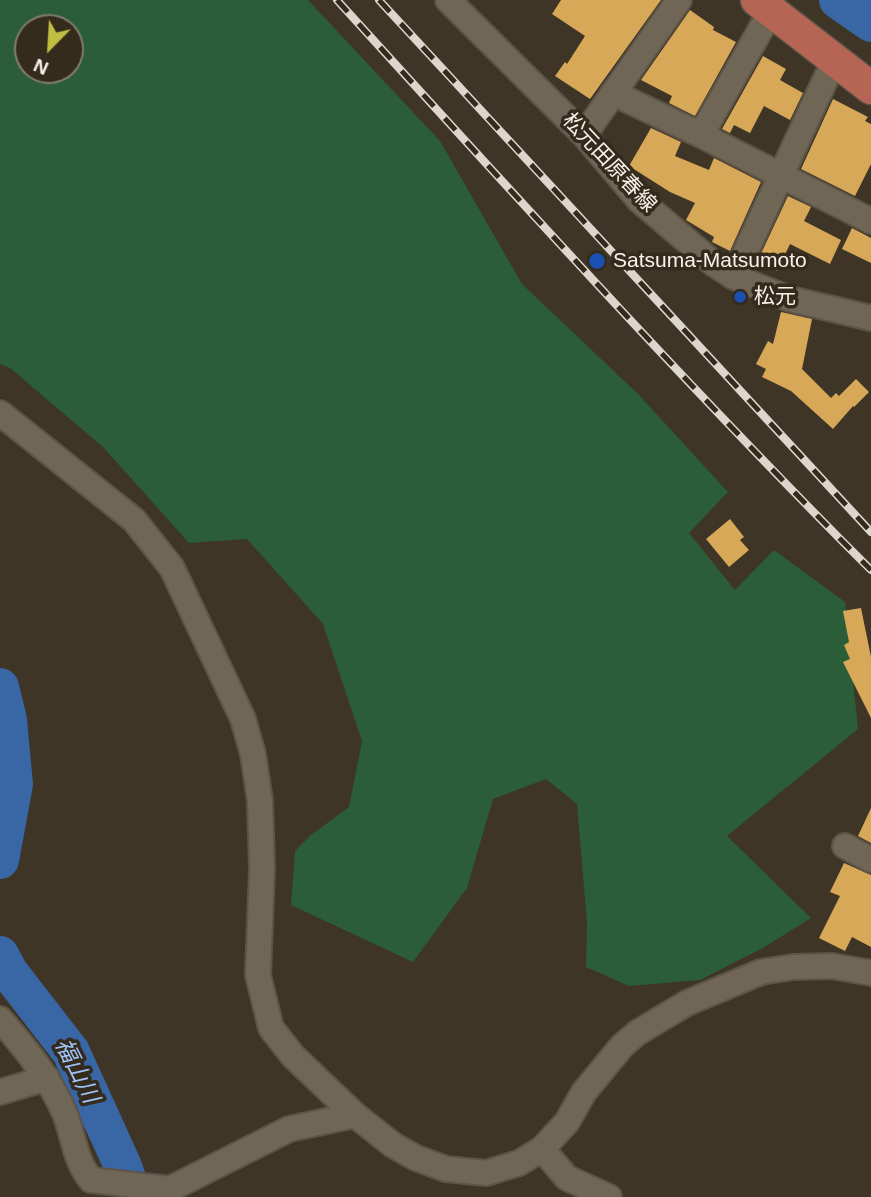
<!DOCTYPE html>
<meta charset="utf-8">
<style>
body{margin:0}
#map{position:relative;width:871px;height:1197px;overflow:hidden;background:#3e3526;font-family:Helvetica,sans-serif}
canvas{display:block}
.north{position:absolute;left:14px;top:14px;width:70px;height:70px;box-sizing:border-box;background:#342b1d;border:2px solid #827b6f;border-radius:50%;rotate:204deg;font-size:19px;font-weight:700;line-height:28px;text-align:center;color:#f8f2e9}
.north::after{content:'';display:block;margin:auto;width:24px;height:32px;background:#c0be40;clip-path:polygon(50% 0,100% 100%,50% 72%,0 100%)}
</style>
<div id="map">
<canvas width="871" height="1197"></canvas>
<div class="north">N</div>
</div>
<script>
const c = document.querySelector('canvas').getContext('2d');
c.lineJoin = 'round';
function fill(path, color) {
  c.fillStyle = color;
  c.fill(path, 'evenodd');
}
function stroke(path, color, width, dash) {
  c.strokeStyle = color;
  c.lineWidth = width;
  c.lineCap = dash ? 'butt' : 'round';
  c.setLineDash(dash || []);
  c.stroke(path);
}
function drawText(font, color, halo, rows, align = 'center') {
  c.font = font + ' Helvetica,"Noto Sans JP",sans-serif';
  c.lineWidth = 7;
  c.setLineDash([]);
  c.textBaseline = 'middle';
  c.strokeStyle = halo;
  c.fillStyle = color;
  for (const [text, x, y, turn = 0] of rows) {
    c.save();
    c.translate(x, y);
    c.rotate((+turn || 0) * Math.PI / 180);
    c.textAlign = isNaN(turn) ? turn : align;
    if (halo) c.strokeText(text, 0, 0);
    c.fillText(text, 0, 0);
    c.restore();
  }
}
fill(new Path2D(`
 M0,0H308L440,141L522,284L638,394L728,492L689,533L735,590L774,550L845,602L858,729L727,836L811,918L763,948L700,980L629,986L586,967L587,923L577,804L546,779L493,799L467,888L413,962L291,905L295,851L311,835L349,807L362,741L323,624L247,539L189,543L103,447L10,368L0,364ZM28,28H70V70H28Z`), '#2a5d38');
stroke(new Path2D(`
 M838,0L871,23
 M0,687L8,720L14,784L0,860
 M0,955L9,972L71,1052L122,1164L134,1197`), '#3966a5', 38);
fill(new Path2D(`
 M561,0H661L590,99L555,76L565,62L567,64L585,36L552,14Z
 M690,10L714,27L713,30L736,42L695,116L669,103L672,96L641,80Z
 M763,56L786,69L780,80L803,93L790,120L764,106L750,133L734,125L730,133L722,129Z
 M833,99L868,117L865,121L871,124V164L855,196L801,169Z
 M651,128L681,142L675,156L709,170L714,158L761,182L730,251L712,242L714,237L686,220L695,203L670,192L629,166Z
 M788,196L811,207L804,221L841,240L830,264L790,244L777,271L757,262Z
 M852,228L871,238V263L842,249Z
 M781,312L812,319L802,369L831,398L836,393L839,396L856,379L869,392L854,407L853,406L833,429L791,391L762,377L766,369L756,364L768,341L773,344Z
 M730,519L744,537L740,540L749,550L729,567L706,539Z
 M861,608L871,657V718L843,662L850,659L844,645L849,642L843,611Z
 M871,808V843L858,836Z
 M844,863L871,875V947L852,937L845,951L819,938L840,896L830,892Z`), '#d7a858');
const minor = new Path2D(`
 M448,0L584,135L639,200L713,263L734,277L790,299L871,318
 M613,93L701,135L871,221
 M584,135L679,0
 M701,135L771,11
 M734,277L827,76L837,63
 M0,413L134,520L172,568L243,719L253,754L260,801L262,869L258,975L271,1028L293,1056L355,1115L393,1145L416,1158L446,1169L486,1173L519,1163L542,1149L567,1122L584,1092L622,1046L637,1033L687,1003L761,972L793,967L832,966L871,973
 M845,846L871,860
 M0,1019C25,1048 50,1078 65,1114C74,1137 75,1161 91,1180L170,1189L289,1129L355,1115
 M0,1092L47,1078
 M542,1149L567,1178L609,1197`);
const major = new Path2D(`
 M757,0L871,88`);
stroke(minor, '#5c5447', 28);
stroke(major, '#5c5447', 35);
stroke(minor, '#706656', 24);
stroke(major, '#b66554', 32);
const rail = new Path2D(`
 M337,0C512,192 687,386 871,570
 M379,0L871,532`);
stroke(rail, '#ddd6cc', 8);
stroke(rail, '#342b1d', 5, [16]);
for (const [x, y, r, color] of [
 [597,261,9,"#1a4fb4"],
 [740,297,7,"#1a4fb4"]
]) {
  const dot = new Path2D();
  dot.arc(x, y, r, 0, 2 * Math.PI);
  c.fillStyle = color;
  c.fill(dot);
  stroke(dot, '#342b1d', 2.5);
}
drawText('21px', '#f8f2e9', '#342b1d', [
 ["松元田原春線",609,163,47]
]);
drawText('21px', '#f8f2e9', '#342b1d', [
 ["Satsuma-Matsumoto",613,261],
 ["松元",754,297]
], 'left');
drawText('italic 23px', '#9fc4f9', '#342b1d', [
 ["福山川",76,1071,63]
]);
</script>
